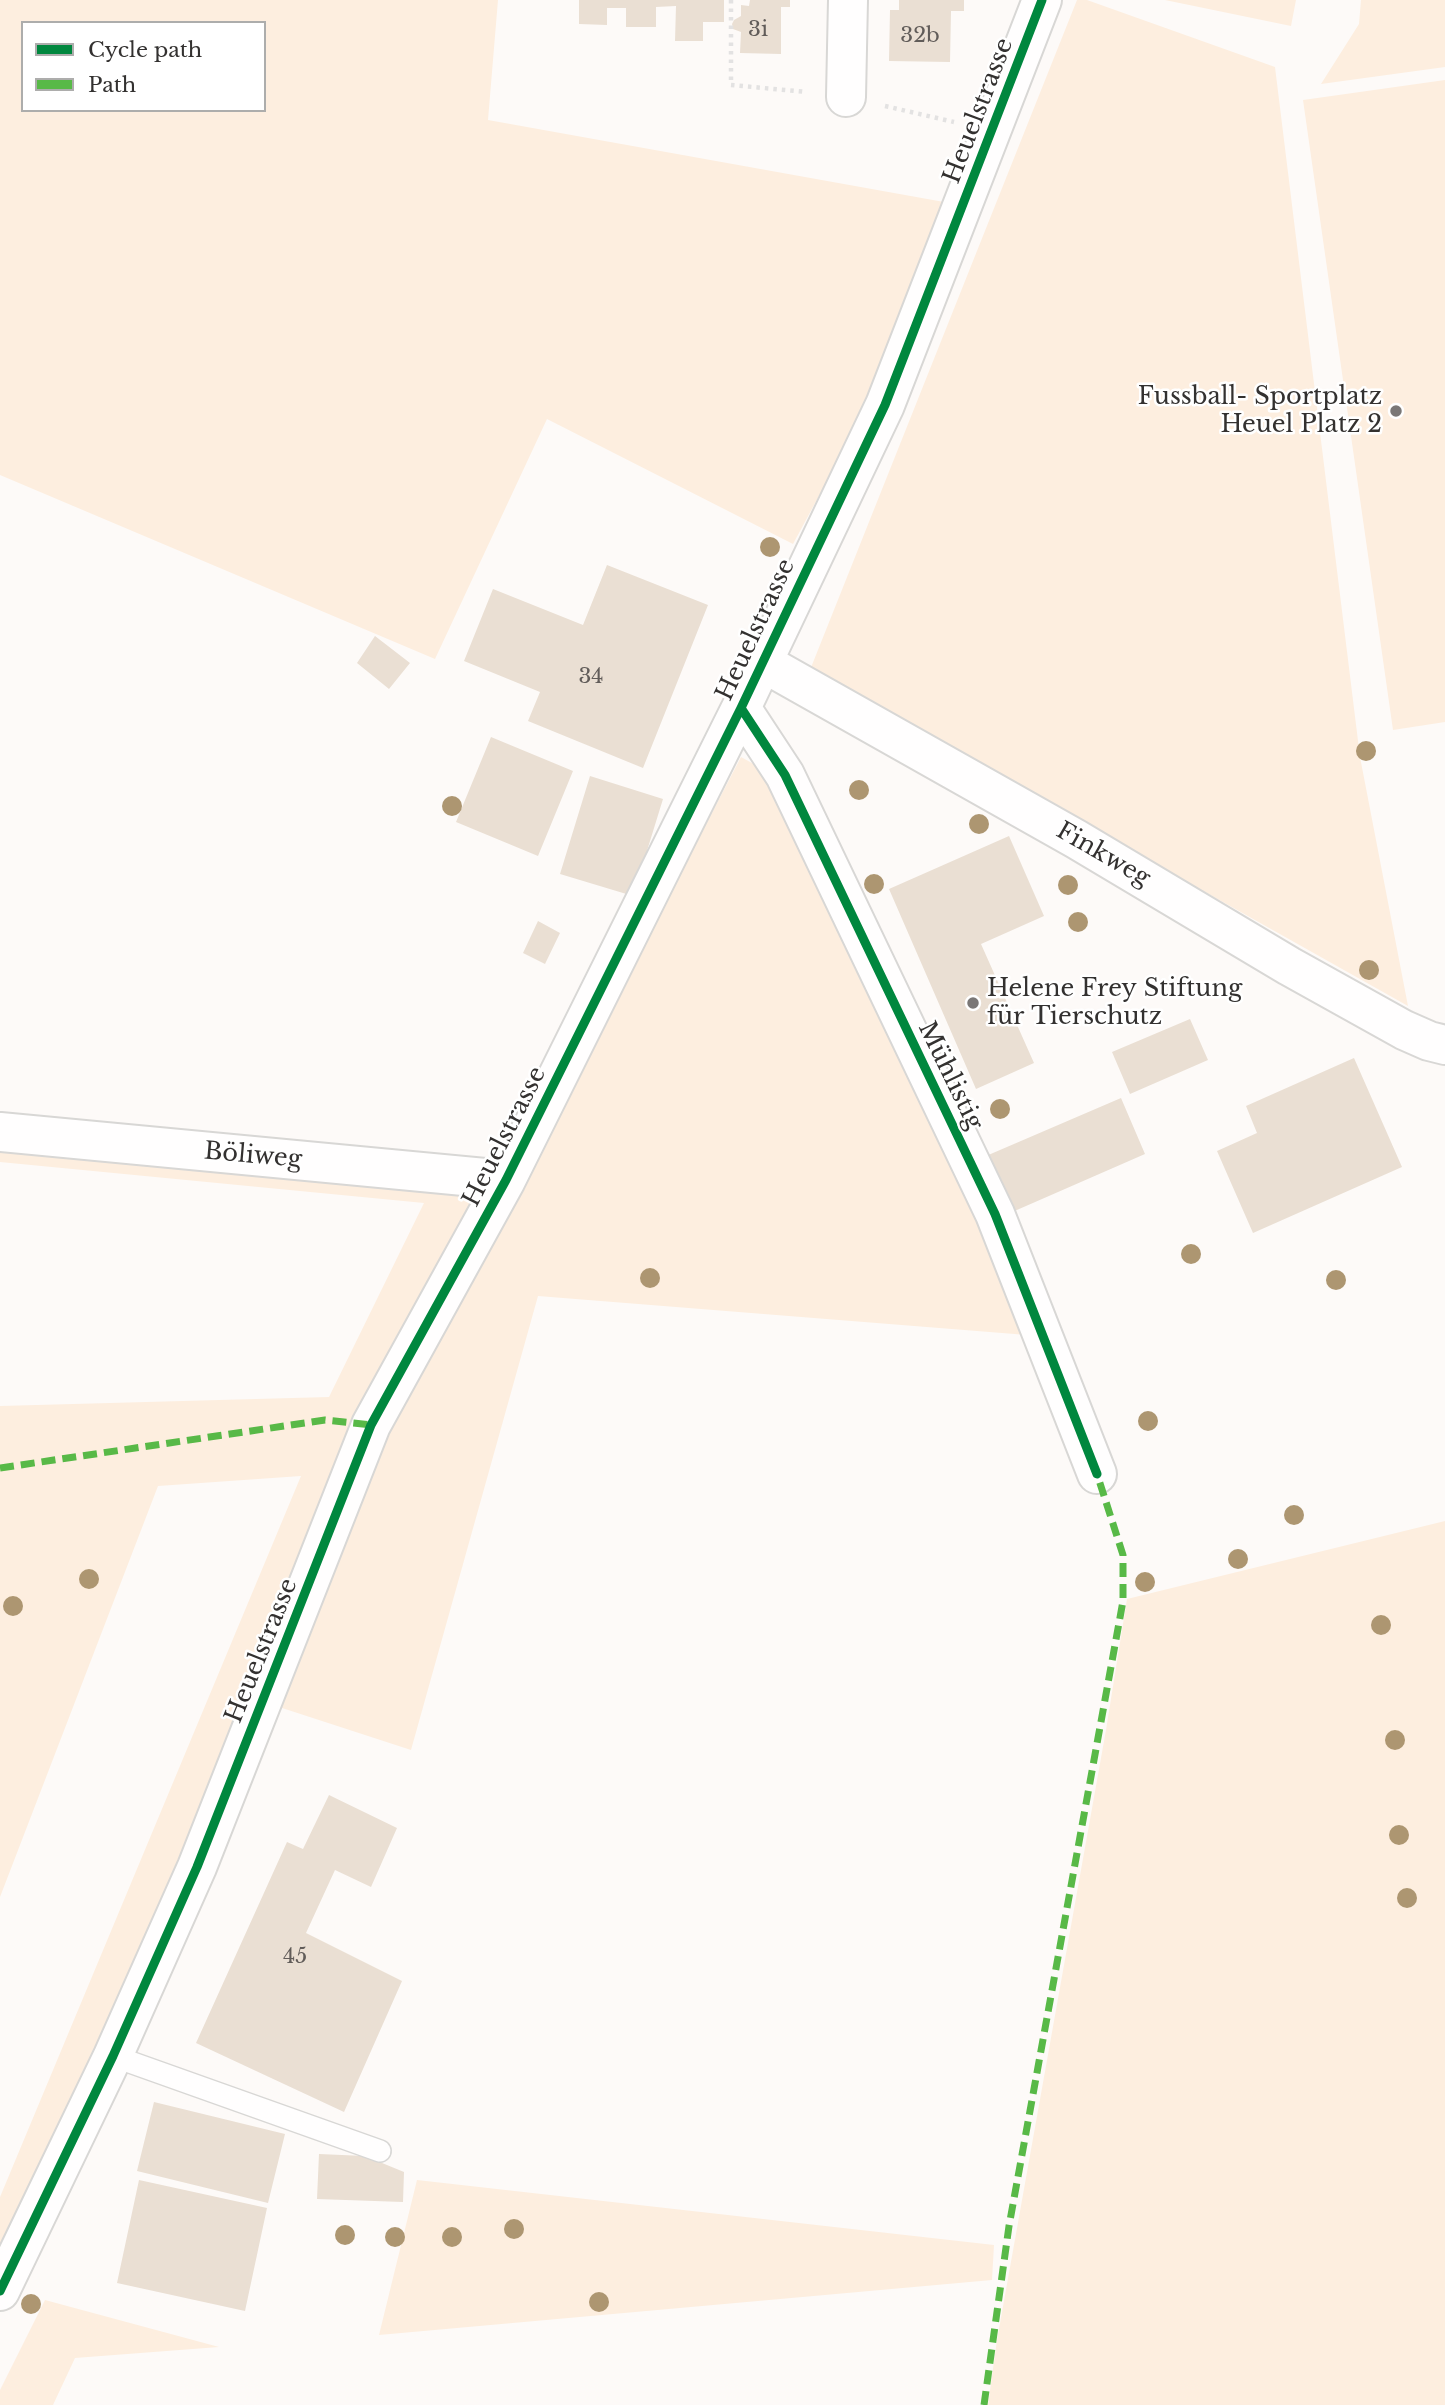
<!DOCTYPE html>
<meta charset="utf-8">
<style>
body{margin:0}
#map{position:relative;width:1445px;height:2405px;overflow:hidden;background:#fdfaf8;font-family:"Libre Baskerville",serif}
canvas{display:block}
.legend{position:absolute;left:21px;top:21px;width:245px;height:91px;box-sizing:border-box;background:#fff;border:2px solid #adadac;margin:0;padding:9px 12px;list-style:none;font-size:21px;color:#333130}
.legend li{display:flex;align-items:center;gap:14px;height:35px}
.legend b{width:35px;border:2px solid #adadac}
</style>
<div id="map">
<canvas width="1445" height="2405"></canvas>
<ul class="legend">
<li><b style="height:9px;background:#00873e"></b>Cycle path</li>
<li><b style="height:9px;background:#58b947"></b>Path</li>
</ul>
</div>
<script>
const c = document.querySelector('canvas').getContext('2d');
c.lineJoin = 'round';
function fill(path, color) {
  c.fillStyle = color;
  c.fill(path, 'evenodd');
}
function stroke(path, color, width, dash) {
  c.strokeStyle = color;
  c.lineWidth = width;
  c.lineCap = dash ? 'butt' : 'round';
  c.setLineDash(dash || []);
  c.stroke(path);
}
function drawText(font, color, halo, rows, align = 'center') {
  c.font = font + ' "Libre Baskerville",serif';
  c.lineWidth = 5;
  c.setLineDash([]);
  c.textBaseline = 'middle';
  c.strokeStyle = halo;
  c.fillStyle = color;
  for (const [text, x, y, turn = 0] of rows) {
    c.save();
    c.translate(x, y);
    c.rotate((+turn || 0) * Math.PI / 180);
    c.textAlign = isNaN(turn) ? turn : align;
    if (halo) c.strokeText(text, 0, 0);
    c.fillText(text, 0, 0);
    c.restore();
  }
}
fill(new Path2D(`
 M0,0H498L488,120L944,202L868,405L793,544L547,419L435,659L0,475ZM23,23H264V110H23Z
 M1077,0H1087L1275,67L1360,757L1408,1006L810,670Z
 M1165,0H1296L1291,26Z
 M1361,0H1445V67L1321,84L1359,24Z
 M1445,80V722L1393,730L1303,100Z
 M741,757L770,773L966,1190L1027,1335L538,1296L411,1750L279,1707L389,1434Z
 M0,1143L486,1182L202,1817L0,2256V2197L301,1476L158,1486L0,1897V1406L329,1397L424,1203L0,1162Z
 M1445,1521V2405H988L997,2340L1106,1730L1127,1599Z
 M417,2180L994,2245L992,2280L379,2335Z
 M45,2300L219,2347L75,2358L53,2405H0V2390Z`), '#fdeedf');
fill(new Path2D(`
 M579,0H724V22H703V41H675L676,6L656,7V27H626V8H607V25L579,24Z
 M750,0H790V7H781V54L740,53L741,32L733,29L732,24L734,20L741,16V5L749,6Z
 M899,0H964V11H951L950,62L889,61L890,10H899Z
 M607,565L708,605L643,768L528,721L540,692L464,661L493,589L583,625Z
 M375,636L410,663L389,689L357,663Z
 M491,737L573,771L538,856L456,822Z
 M590,776L663,799L633,896L560,874Z
 M1009,836L1044,916L981,944L1034,1063L976,1089L889,889Z
 M538,921L560,933L545,964L523,953Z
 M1190,1019L1208,1060L1130,1094L1112,1052Z
 M1354,1058L1402,1167L1253,1233L1217,1151L1257,1133L1246,1106Z
 M1121,1098L1145,1154L1010,1213L986,1156Z
 M329,1795L397,1828L371,1887L335,1870L306,1933L402,1981L344,2112L196,2043L287,1842L303,1849Z
 M154,2102L285,2134L268,2203L137,2171Z
 M319,2154L365,2156L404,2172L403,2202L317,2199Z
 M139,2180L267,2208L245,2311L117,2283Z`), '#eadfd3');
const service = new Path2D(`
 M113,2056L380,2151`);
const minor = new Path2D(`
 M846,97L848,0
 M762,662L1076,839L1289,966L1404,1030L1429,1041L1445,1045
 M741,708L785,775L995,1214L1097,1474
 M0,1132L506,1180
 M0,2291L113,2056L197,1867L371,1425L506,1180L741,708L885,405L1042,0`);
stroke(service, '#d8d7d5', 24);
stroke(minor, '#d8d7d5', 42);
stroke(new Path2D(`
 M731,0V85L807,92
 M885,106L954,122`), '#e3e2e2', 4.5, [3.5, 5]);
stroke(service, '#fffefe', 21);
stroke(minor, '#fffefe', 38);
stroke(new Path2D(`
 M0,1468L325,1420L371,1425
 M984,2405L1009,2226L1123,1601V1555L1097,1474`), '#58b947', 7, [14, 7]);
stroke(new Path2D(`
 M741,708L785,775L995,1214L1097,1474
 M0,2291L113,2056L197,1867L371,1425L506,1180L741,708L885,405L1042,0`), '#00873e', 9);
c.fillStyle = '#ad9671';
for (const [x, y] of [
 [770,547],
 [1366,751],
 [859,790],
 [452,806],
 [979,824],
 [874,884],
 [1068,885],
 [1078,922],
 [1369,970],
 [1000,1109],
 [1191,1254],
 [650,1278],
 [1336,1280],
 [1148,1421],
 [1294,1515],
 [1238,1559],
 [89,1579],
 [1145,1582],
 [13,1606],
 [1381,1625],
 [1395,1740],
 [1399,1835],
 [1407,1898],
 [514,2229],
 [345,2235],
 [395,2237],
 [452,2237],
 [599,2302],
 [31,2304]
]) {
  c.beginPath();
  c.arc(x, y, 10, 0, 2 * Math.PI);
  c.fill();
}
for (const [x, y, r, color] of [
 [1396,411,7,"#7a7776"],
 [973,1003,7,"#7a7776"]
]) {
  const dot = new Path2D();
  dot.arc(x, y, r, 0, 2 * Math.PI);
  c.fillStyle = color;
  c.fill(dot);
  stroke(dot, '#fff', 2.5);
}
drawText('21px', '#615c59', null, [
 ["3i",758,30],
 ["32b",920,36],
 ["34",591,677],
 ["45",295,1957]
]);
drawText('24px', '#333130', '#fff', [
 ["Heuelstrasse",979,111,-69],
 ["Heuelstrasse",756,630,-65],
 ["Finkweg",1103,855,30],
 ["Mühlistig",950,1076,64],
 ["Heuelstrasse",505,1137,-63],
 ["Böliweg",253,1156,5],
 ["Heuelstrasse",262,1651,-68]
]);
drawText('24px', '#333130', '#fff', [
 ["Fussball- Sportplatz",1382,397],
 ["Heuel Platz 2",1382,425],
 ["Helene Frey Stiftung",987,989,"left"],
 ["für Tierschutz",987,1017,"left"]
], 'right');
</script>
